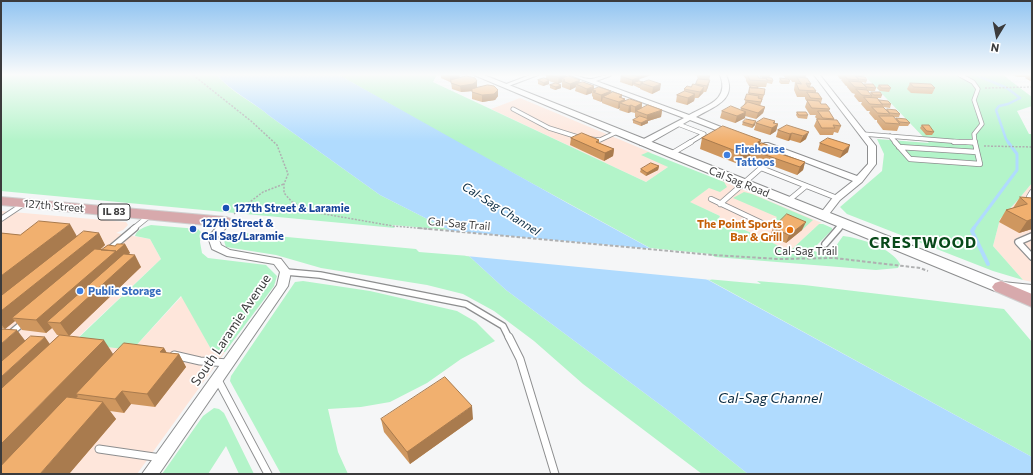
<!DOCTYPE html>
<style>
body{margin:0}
#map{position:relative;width:1033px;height:475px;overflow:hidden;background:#f5f6f7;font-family:Commissioner,sans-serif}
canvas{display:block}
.frame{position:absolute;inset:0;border:2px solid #3b3b3c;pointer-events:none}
.north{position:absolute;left:977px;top:16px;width:40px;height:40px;-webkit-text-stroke:3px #fff;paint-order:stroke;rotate:190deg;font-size:11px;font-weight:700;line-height:16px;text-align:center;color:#3b3b3c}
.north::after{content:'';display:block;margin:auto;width:14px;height:18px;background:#3b3b3c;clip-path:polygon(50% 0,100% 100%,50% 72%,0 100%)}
</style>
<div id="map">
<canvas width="1033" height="475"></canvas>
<div class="frame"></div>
<div class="north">N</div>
</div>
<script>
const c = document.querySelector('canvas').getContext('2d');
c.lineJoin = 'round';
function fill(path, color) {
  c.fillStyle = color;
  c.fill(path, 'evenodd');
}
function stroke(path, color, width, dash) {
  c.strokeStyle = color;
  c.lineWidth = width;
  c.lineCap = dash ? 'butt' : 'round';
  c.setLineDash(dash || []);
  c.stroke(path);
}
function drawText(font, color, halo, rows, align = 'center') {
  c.font = font + ' Commissioner,sans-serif';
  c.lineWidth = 3.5;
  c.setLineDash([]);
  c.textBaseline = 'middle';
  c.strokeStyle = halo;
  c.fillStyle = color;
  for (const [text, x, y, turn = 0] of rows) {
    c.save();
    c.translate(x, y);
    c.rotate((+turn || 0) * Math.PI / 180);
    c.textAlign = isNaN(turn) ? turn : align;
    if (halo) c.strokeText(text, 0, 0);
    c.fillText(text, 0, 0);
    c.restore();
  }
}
fill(new Path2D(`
 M520,98L652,153H644L668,167L646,182L491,109Z
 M720,180L822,223L819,224L790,251L719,218L720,216L689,202Z
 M1032,183V282L1023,280L993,246L1000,219L1018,200Z
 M1,211L126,222L128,225L123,230L116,233L150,239L161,259L73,342L132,350L182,296L212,351L225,352L137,474H1Z`), '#fee6db');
fill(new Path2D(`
 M1,75H217C229,91 255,103 271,117L380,195L449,230L392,225L395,228L1,191Z
 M339,75H437L433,82L646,182L668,167L641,155L648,152L724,182L727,187L720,192L709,188L690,202L720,216L719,218L790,251L819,224H823L832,228V230L812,250L822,254L827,248L833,250L843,236C860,238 892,248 900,264L898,268L876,270L715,257L710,254L650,248L451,139Z
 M864,75H1003L1032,97V106L1017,111L1029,134H1032V183L1018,200L1000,219L993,246L1023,280L993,271L847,214L840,207L882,171L884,154L877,139L929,143Z
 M744,192L752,194L813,220L802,230L774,220L777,217L733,198Z
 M151,225L198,229L201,232L200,242L202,253L208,258L266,265L277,276L274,286L225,352L212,351L181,296L132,350L73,343L161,259L150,239L135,236C137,229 145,227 151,225Z
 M244,233L416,249L419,252L469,256L506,290L670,412L748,474H702L583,384L534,341L494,311L463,294L427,285L321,268L276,255L226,247L224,241L229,236Z
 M707,279L761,284L757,281L804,285L1004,309L1032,342V457Z
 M303,281L370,291L457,311L476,322L495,341L461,359L427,383L390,402L361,407L328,409L338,452L348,474H281L230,381L231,376L295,282Z
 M214,408L219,409L224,413L254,474H239L226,446L208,474H162L203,416Z`), '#b3f4c9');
fill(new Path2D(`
 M217,75H339L569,204L1032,457V474H748L670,412L506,290L469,256L449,230L380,195L271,117C255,103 229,90 217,75Z`), '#b0dbfe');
fill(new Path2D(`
 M444,230L655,249L712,280L466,256L448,232Z`), '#f5f6f7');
stroke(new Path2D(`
 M976,75L1007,88L1020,98L1008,104L999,106L996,110L1006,139L1009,143`), '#b0dbfe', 2.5);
stroke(new Path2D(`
 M973,229L1017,170V154L1008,142`), '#b0dbfe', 3);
stroke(new Path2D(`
 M974,228L972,231L988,264`), '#b0dbfe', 4);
const laneFar3 = new Path2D(`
 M513,109L549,128L581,138
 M678,124L704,134L689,143
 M863,134L975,143L974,134L982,124L974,100L978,89L973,82L960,75
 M890,136L896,143
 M591,139L600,140L617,132`);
const laneFar2 = new Path2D(`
 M895,142L910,159L980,164L975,143
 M954,142H975
 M899,147L977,152
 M671,154L691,142
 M1032,192L1029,197L1032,203
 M711,199L764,224
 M788,201L806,186
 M720,204L761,168L837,198
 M1,219L25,203
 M133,229L149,216
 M838,229L843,223`);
const laneFar1 = new Path2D(`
 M1032,236L1018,242L1032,257
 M825,244L839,228
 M110,249L135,228
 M286,272L320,275L466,304L503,326L509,338
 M5,338L24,322`);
const lane = new Path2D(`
 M509,337L520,359L555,474
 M1,341L6,337
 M174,355L200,361L228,363
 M218,380L268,474
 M99,449L161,458`);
const street = new Path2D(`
 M530,75H538L506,87L501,86Z
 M570,75C577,74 585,80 592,79C599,77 604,75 611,75L610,76L596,81L689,115C707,105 730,100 720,75H726C738,100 713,107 696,117L736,133L735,135H729L690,120L646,145H640V141L684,118Z
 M814,75H820L876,146V164L862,182L840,200L826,218L823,219L818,216L820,214L834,196L853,181L761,145L765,143H768L857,176L868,164V146Z
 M226,219L231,222L218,237L221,245L230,250L281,259L291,272L288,286L159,474H142L277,285L280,272L274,264L227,256L212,249L208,237L223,220Z`);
const secondary = new Path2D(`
 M474,75H484L1003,282L1032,285V295L995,291L667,156Z`);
const primary = new Path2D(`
 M1,197L226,217L231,219L234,222L231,225L226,227L1,205Z
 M1001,281L1032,294V307L995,291L992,287L995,283Z`);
stroke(laneFar3, '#8d8e8f', 5);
stroke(laneFar2, '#8d8e8f', 6);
stroke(laneFar1, '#8d8e8f', 8);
stroke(lane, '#8d8e8f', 9);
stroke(street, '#8d8e8f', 2);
stroke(secondary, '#8d8e8f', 2);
stroke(primary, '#d0d0d0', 2);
stroke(new Path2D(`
 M193,75L251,121L277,145L288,174L284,184V193L292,202L313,212L393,226L429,229
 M985,88L1032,87
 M984,146L1032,147
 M234,214L263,192L284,184`), '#afb0b1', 1.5, [2, 1.5]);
stroke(new Path2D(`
 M418,228L713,255L779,259L834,258L920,268L928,271`), '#afb0b1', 2, [3.5, 2]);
stroke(laneFar3, '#fff', 3.5);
stroke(laneFar2, '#fff', 4.5);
stroke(laneFar1, '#fff', 5.5);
stroke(lane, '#fff', 7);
fill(street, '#fff');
fill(secondary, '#fff');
fill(primary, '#d7a9ac');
fill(new Path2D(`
 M441,75H459L460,78L477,81V87L476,88L498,90V96L495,100L482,102L472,99V91L461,92L452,89L451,82H450L441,78Z
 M546,75L566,77L594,89L622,95L621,98L625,99V101L642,103V108L662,110L661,117L648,121V123L641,126L633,123V120L637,118L635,117V113L631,112L628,113L619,110L620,108L618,109L602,103V101L601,102L593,99V97L592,96V93L586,95L575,91L576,87L570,90L562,87V82L558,84L561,85V88L555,90L550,88V85L555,83L549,81V84L543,86L538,84V80L546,79Z
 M624,75H651L639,79V81L660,90L652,94L640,89V88H639L633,85L632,86L620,82L621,76Z
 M695,75H709L710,76L709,80H710L708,87L706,92H704L698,98H695L694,101L687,105L676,102L677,95L684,92V89L695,85L698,79L697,76Z
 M743,75H756L759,78H763V77H760L759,75H770L769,78L773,81L772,84L767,83L766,87H757L764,95L760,106L765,107L763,113L756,119L745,116V118L735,123L720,118L722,111L741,110V108L744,106L747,94L748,95L750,86H749L746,81V79Z
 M783,75H804L806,76L805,78L811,84L810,87L816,91V93L822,99L821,103V104L830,109L829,111L834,119V120L841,126L838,133L834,132L833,135H820L814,126L817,119L815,117L816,115H810L805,107L807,101L805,99V97H797L794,90L795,82H792L791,80H789L790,81L789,84H781L779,82L780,78L786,79Z
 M837,75H864L863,76H855L856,77V76L867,80L866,83L862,82L864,85L876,88L875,91H868L870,94L871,92L882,95L881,98H877L879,100L891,104L890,108L883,107L886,110L887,109L900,114L899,117H893L896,120V118L910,123L908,126H899L897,131L883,130L877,122V120H875L869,113L870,111H867L861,104L862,102H859L854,96L855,94L852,93L847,87V86H846L841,80L842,79H840Z
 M1013,75H1027L1026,77H1017Z
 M1027,75H1032V82L1025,78Z
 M910,83L935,88L932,94L911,93L907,89Z
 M879,85L891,88L889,92L880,91L877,88Z
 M797,112L808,115L807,119L798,118L796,115Z
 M775,121V123L778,124L776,131L770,135L754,130L756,123Z
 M743,122L755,125L752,128L742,125Z
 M787,125L806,139L800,143L790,140L788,141L776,137L778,130Z
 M922,125L934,132L932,135H926L920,128Z
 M571,138L599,140V143L614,149L613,156L604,161L570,145Z
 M702,138L761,140L760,144L778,149L777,153L805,162L803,170L797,175L749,157L750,156L738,164L700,149Z
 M820,143L848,152L840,158L818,150Z
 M659,166L658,170L646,176L640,172L641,169Z
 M1020,197L1032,198V229L1019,233L999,222L1006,210L1013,208Z
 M773,228L802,230L786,243L770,236Z
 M1,233L20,235L77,236L99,233L105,245L100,250H101L115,246L125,244L130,253L128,254L141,267L69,336L113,355L164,348L167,353L179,354L186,367L155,407L131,404L124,413L110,411L116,419L69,474L25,341L50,344L59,335H57L52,328L46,333L22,330L15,321L5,329L1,328Z
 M381,419H473L410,464L384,432Z`), '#cf975f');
fill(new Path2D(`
 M455,75H459L460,79L450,82V76Z
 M566,75L565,81V80L562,78V82L558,84L559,77Z
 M641,75H651L640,79Z
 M640,77L639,83H633V85L632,86V80Z
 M549,80V84L543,86L544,83Z
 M580,80L579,86L576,84V87L570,90V84Z
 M710,80L708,87L706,92L707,86Z
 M477,81V87L473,91L461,92L460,86Z
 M661,84L660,90L652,94L653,87Z
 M561,85V88L555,90L556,87Z
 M594,86V91L592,90V93L586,95L587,89Z
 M704,87L703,93L698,98L700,92Z
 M498,90V96L495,100L482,102V95Z
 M611,91L610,98L603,97L602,101L601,102V95Z
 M695,94L694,101L687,105L688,98Z
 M622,95L621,101L625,99L624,105L620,103V108L618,109L619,97Z
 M642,103L641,110L636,111L635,113V107Z
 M631,105V112L628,113L629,106Z
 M765,107L763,113L756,119L758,113Z
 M662,110L661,117L648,121V123L641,126V123L647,120V115Z
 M746,112L745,118L735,123L737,116Z
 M756,121L755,125L752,128L753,125Z
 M775,121L773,127L778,124L776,131L770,135L773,123Z
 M809,132L806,139L800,143L803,136Z
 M792,133L790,140L788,141L790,134Z
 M761,140L758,150H751L750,156L738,164L741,153Z
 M850,145L848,152L840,158L843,151Z
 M614,149L613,156L604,161L605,153Z
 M805,162L803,170L797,175L800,167Z
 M659,166L658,170L646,176L647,173Z
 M1032,219V229L1019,233L1027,221Z
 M806,222L802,230L786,243L789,235Z
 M70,224L79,240L1,301V276Z
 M99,233L105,245L18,318H12L15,321L5,329L1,324V311Z
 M125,244L130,253L47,322L52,328L46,333L36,320L116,251Z
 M135,255L141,267L69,336L60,323Z
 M17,330L30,347L1,373V344Z
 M45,337L54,350L1,400V377Z
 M104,340L115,357L76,394L78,396L5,474H1V444Z
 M164,348L171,361L160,352Z
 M179,354L186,367L155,407L147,394Z
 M122,391L131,404L124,413L115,399Z
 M103,402L116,419L69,474H40Z
 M472,406L473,419L410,464L407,452Z`), '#a97b4e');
const building = new Path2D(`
 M446,75H455L450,76Z
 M546,75H566L559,77Z
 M624,75H632L640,77L632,80L621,76Z
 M700,75H709L710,76H700Z
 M748,75H757L759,78H766L768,81L750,80Z
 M794,75H804L806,76H794Z
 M844,75H854L859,80L848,79Z
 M467,76L475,78L477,81L473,84L460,86L451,83V80Z
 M569,76L580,80L570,84L563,81L565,80L562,78Z
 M856,76L865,77L867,80L859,79Z
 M763,77L772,78L773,81L767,80L766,78H763Z
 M797,77L807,78L811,84L806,83L808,87H813L816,91L799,90L796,83L801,84Z
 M544,78L549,80L544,83L538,80Z
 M780,78L788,79L790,81H782Z
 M698,79L710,80L707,86L696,84Z
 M649,80L661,84L653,87L641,83Z
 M639,81L643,82L641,83V85H640L633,83Z
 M849,81L861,82L867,88L855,87Z
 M583,82L594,86L587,89L576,84Z
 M556,83L561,85L556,87L550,85Z
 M910,83L931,84L935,88L914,87Z
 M693,84L704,87L700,92L684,89L687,86L691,87Z
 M864,84H873L876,88L867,87Z
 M488,85L494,86L498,90L494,94L482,95L472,92V89Z
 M750,85L757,86L758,88H751Z
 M879,85H888L891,88H882Z
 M599,87L611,91L601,95L593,92L596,91L592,90Z
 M750,87L765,89L764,95L749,93Z
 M856,89L867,90L872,96L862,95Z
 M685,91L695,94L688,98L677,95Z
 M613,92L622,95L619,97L625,99L619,102L603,97Z
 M807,92L818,93L822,99L811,98Z
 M871,92H880L882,95H874Z
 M747,94L759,96L758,98L762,99L761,102L745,100Z
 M864,97L877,98L883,105L870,104Z
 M630,99L642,103L635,107L631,105L629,106L620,103Z
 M807,100L819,101L821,104H826L830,109L812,108Z
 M879,100L888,101L891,104H882Z
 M748,102L765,107L758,113L741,108Z
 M648,105L662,110L647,115L636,111Z
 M731,106L746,112L737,116L722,111Z
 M872,107H883L890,114L878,113Z
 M887,109L896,110L900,114L890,113Z
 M818,111H829L834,119L823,118Z
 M797,112H806L808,115H799Z
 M640,116L649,119L641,123L633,120Z
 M879,116H893L900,124L886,123Z
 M764,118L775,121L773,123L778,124L772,128L756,123Z
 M896,118L906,119L910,123L900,122Z
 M746,119L756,121L753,125L743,122Z
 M817,119L837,120L841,126L833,125L835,128H822Z
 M787,125L809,132L803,136L792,133L790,134L778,130Z
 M922,125H929L934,132L927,131Z
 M723,126L761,140L741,153L702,138Z
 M582,133L599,140L596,142L614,149L605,153L571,138Z
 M828,138L850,145L843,151L820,143Z
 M762,143L778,149L775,152L805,162L800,167L751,150Z
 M651,163L659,166L647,173L641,169Z
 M1020,197L1032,198V219L1027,221L1006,210L1027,204Z
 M787,214L806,222L789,235L773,228Z
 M39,221L70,224L1,276V233L20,235Z
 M84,231L99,233L1,311V296Z
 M117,244H125L116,252V251L101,250L108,245L115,246Z
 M95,249L116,251L36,320L12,318Z
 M124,254L135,255L60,323L47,322Z
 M1,329L17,330L1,344Z
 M60,335L104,340L1,444V389Z
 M31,336L45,337L1,377V362Z
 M124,343L164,348L160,352L179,354L147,394L122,391L115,399L76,394Z
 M445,377L472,406L407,452L381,419Z
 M67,397L103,402L40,474H1V466Z`);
fill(building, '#f1b06f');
stroke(building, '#a97b4e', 1);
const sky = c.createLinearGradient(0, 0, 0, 141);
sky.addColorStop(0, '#91c4f1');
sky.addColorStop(0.53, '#fafbfb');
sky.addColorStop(1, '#fafbfb00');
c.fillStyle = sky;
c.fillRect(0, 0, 1033, 141);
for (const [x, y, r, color] of [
 [727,155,4,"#3f7fe0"],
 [226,208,4,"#1a4fb4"],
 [193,229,4,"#1a4fb4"],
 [790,230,4,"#e8710a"],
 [80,291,4,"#3f7fe0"]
]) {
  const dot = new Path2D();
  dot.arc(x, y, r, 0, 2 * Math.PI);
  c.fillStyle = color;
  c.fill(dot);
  stroke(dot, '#fff', 1.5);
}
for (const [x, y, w] of [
 [114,212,32]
]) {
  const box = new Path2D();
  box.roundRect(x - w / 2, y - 8, w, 16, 3);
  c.fillStyle = '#fff';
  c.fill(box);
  stroke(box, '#3b3b3c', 1);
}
drawText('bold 10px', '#3b3b3c', null, [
 ["IL 83",114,212]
]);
drawText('bold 11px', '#366cbe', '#fff', [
 ["Firehouse",735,149],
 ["Tattoos",735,162],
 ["Public Storage",88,291]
], 'left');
drawText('11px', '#3b3b3c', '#fff', [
 ["Cal Sag Road",739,182,22],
 ["127th Street",54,206,5],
 ["Cal-Sag Trail",459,224,5],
 ["Cal-Sag Trail",806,251]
]);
drawText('bold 11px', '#164399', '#fff', [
 ["127th Street & Laramie",234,208],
 ["127th Street &",201,223],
 ["Cal Sag/Laramie",201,236]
], 'left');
drawText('bold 11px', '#c56008', '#fff', [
 ["The Point Sports",782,224],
 ["Bar & Grill",782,237]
], 'right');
drawText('italic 12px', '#0d2e45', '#fff', [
 ["Cal-Sag Channel",501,209,32]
]);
drawText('13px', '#3b3b3c', '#fff', [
 ["South Laramie Avenue",231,330,-56]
]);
drawText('italic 14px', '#0d2e45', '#fff', [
 ["Cal-Sag Channel",770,398]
]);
c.letterSpacing = '1px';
drawText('bold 15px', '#084919', '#fff', [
 ["CRESTWOOD",923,243]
]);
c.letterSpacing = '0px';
</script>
